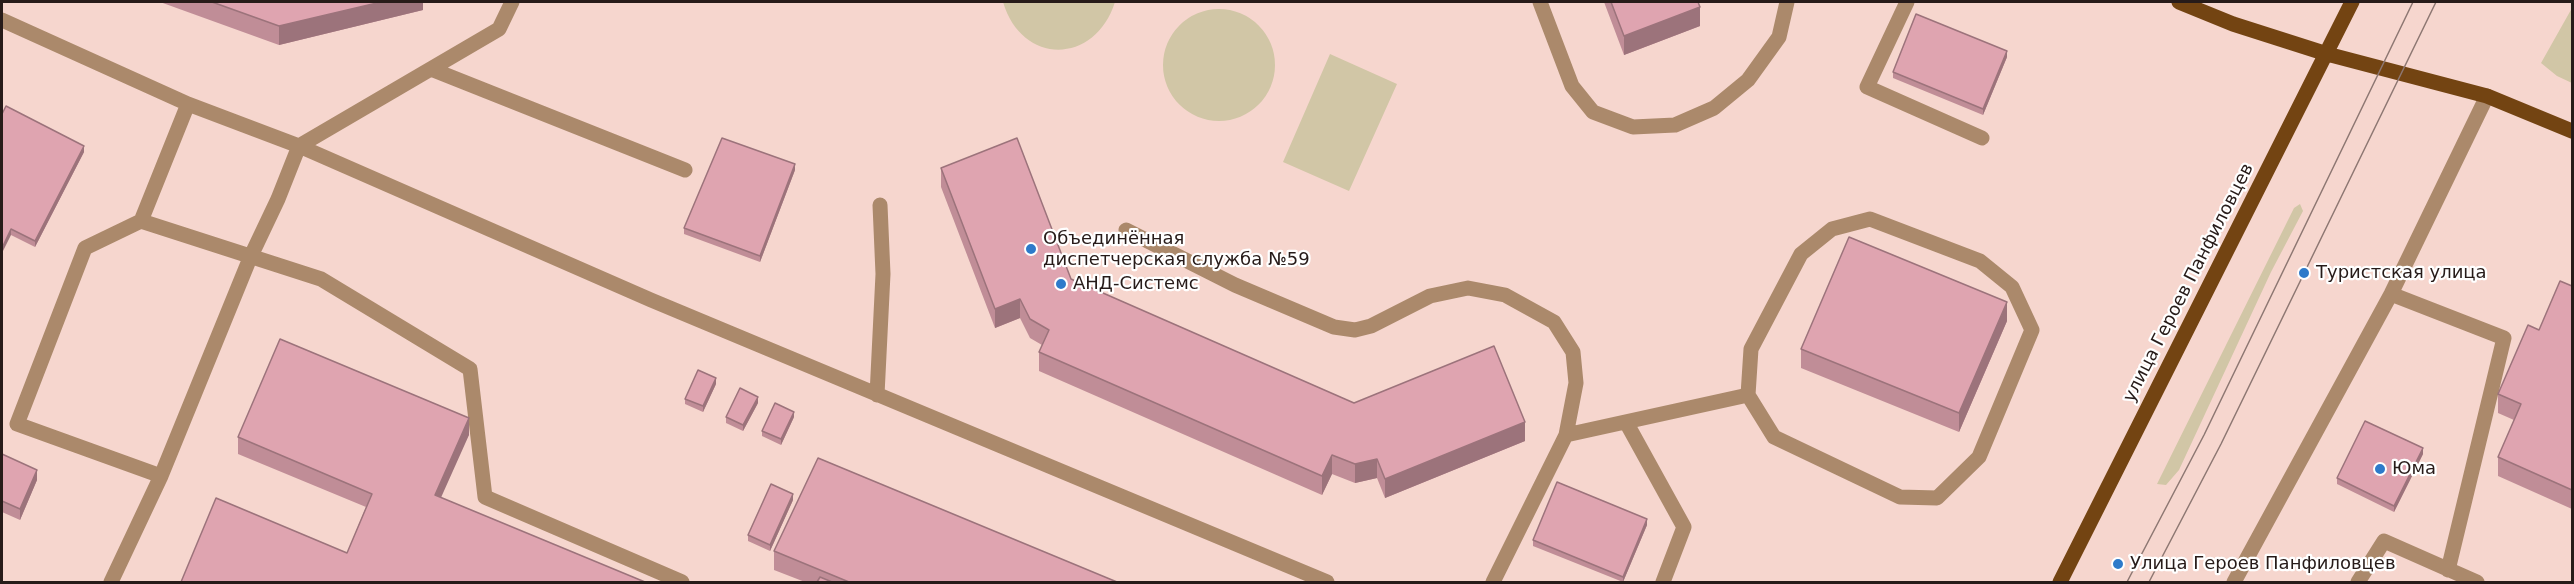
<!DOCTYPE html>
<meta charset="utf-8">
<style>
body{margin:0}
#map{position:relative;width:2574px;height:584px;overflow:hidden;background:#f6d6ce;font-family:"DejaVu Sans",sans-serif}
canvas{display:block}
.frame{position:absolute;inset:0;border:3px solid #271b19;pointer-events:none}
</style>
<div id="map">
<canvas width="2574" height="584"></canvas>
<div class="frame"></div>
</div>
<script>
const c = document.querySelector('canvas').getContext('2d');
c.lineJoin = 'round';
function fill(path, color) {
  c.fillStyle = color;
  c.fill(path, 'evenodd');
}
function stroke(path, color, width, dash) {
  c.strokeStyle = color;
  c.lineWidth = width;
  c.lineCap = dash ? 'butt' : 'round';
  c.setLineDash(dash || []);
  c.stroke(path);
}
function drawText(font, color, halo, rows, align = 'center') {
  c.font = font + ' "DejaVu Sans",sans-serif';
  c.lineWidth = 4.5;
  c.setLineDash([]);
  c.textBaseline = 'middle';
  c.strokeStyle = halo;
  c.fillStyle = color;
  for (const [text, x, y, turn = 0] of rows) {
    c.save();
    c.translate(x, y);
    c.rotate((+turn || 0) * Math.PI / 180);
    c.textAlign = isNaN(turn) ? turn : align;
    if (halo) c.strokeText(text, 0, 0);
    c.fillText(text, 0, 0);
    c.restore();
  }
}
fill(new Path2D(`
 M1003,2H1115C1095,65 1022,66 1003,2Z
 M2572,8V83L2557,76L2541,63Z
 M1163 65a56 56 0 1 1 112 0a56 56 0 1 1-112 0Z
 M1330,54L1397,84L1349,191L1283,162Z
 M2300,204L2303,211L2271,272L2179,470L2166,485L2157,484L2294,208Z`), '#d1c6a6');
stroke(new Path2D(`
 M1540,2L1572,86L1593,112L1633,127L1675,125L1714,108L1748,80L1779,37L1787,2
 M1907,2L1867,87L1982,138
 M2,20L188,104L299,146L651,300L1327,582
 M431,69L685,170
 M141,221L321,279L470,369L485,497L682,582
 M1126,230L1235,285L1334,327L1355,330L1371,326L1430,296L1468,288L1505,295L1554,322L1573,352L1576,383L1566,435
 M2391,294L2504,338L2448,570
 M877,395L883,274L880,205
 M1626,422L1684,527L1663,582
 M161,476L17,424L85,248L141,221L188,104
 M111,582L161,476L250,258L278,199L299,146L499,29L512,2
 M1493,582L1566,435L1748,395L1751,349L1801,254L1832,229L1870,219L1980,261L2012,287L2032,330L1979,457L1937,498L1900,497L1774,437L1748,395
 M2234,582L2391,294L2487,96
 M2358,582L2384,541L2477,582`), '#ab896b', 15);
stroke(new Path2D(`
 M2179,2L2233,24L2327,54L2487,96L2572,131
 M2060,582L2352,2`), '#734412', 15);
stroke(new Path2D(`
 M2127,582L2204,435L2413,2
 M2149,582L2221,444L2436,2`), '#8d7772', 1.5);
fill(new Path2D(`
 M160,2H423V10L279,45Z
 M1604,2H1698L1700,26L1624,55Z
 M2007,57L1983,115L1893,78V72Z
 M2,114L84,152L35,247L11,235Z
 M941,168L1071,279L1354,403L1525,441L1385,498L1377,478L1355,483L1332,474L1322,495L1039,371V352L1042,345L1030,338L1020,318L995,328L941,187Z
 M795,170L760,262L684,234V228Z
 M2572,286V509L2498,476V457L2514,420L2498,413V394L2539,330Z
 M2007,321L1959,432L1801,368V349Z
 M716,384L703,412L685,404V399Z
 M758,403L743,431L726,423V417Z
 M794,417L781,445L762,436V431Z
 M469,435L347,553L366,507L238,454V437Z
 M2,454L37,480L20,520L2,512Z
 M2423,454L2394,512L2337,484V478Z
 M793,500L770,551L748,541V535Z
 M1647,525L1623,582L1533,546V540Z
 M774,551L1117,582H805L774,570Z`), '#c08d97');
fill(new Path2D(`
 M381,2H423V10L279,45V26Z
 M1700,7V26L1624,55V36Z
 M2007,51V57L1983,115V109Z
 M84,146V152L35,247V241Z
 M795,164V170L760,262V256Z
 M11,229V235L2,253V248Z
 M1020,299V318L995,328V309Z
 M2007,302V321L1959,432V413Z
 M716,378V384L703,412V406Z
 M758,397V403L743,431V425Z
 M794,412V417L781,445V439Z
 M469,418V435L435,511V495Z
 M1525,422V441L1385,498V479Z
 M2423,448V454L2394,512V506Z
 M1332,455V474L1322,495V476Z
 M1377,459V478L1355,483V464Z
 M37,470V480L20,520V509Z
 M793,494V500L770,551V545Z
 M1647,519V525L1623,582V577Z`), '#9c737b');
const building = new Path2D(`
 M212,2H381L279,26Z
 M1611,2H1698L1700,7L1624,36Z
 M1916,14L2007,51L1983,109L1893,72Z
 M6,106L84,146L35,241L11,229L2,248V114Z
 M722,138L795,164L760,256L684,228Z
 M1017,138L1071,279L1354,403L1494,346L1525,422L1385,479L1377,459L1355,464L1332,455L1322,476L1039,352L1049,330L1030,319L1020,299L995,309L941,168Z
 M1849,237L2007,302L1959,413L1801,349Z
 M2560,281L2572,286V490L2498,457L2521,404L2498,394L2528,325L2539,330Z
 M280,339L469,418L435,495L645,582H181L216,498L347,553L372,494L238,437Z
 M698,370L716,378L703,406L685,399Z
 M740,388L758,397L743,425L726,417Z
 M775,403L794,412L781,439L762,431Z
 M2365,421L2423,448L2394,506L2337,478Z
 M2,454L37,470L20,509L2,501Z
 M818,458L1117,582H849L774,551Z
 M1557,482L1647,519L1623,577L1533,540Z
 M771,484L793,494L770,545L748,535Z
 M820,577L832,582H817Z`);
fill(building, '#dfa4b0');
stroke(building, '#9c737b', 1.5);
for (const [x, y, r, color] of [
 [1031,249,6,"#2d7aca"],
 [2304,273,6,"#2d7aca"],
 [1061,284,6,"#2d7aca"],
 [2380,469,6,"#2d7aca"],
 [2118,564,6,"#2d7aca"]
]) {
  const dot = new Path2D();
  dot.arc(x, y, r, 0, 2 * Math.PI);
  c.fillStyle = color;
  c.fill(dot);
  stroke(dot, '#fff', 2);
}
drawText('18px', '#271b19', '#fff', [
 ["Объединённая",1043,239],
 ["диспетчерская служба №59",1043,260],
 ["Туристская улица",2316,273],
 ["АНД-Системс",1073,284],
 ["Юма",2392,469],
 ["Улица Героев Панфиловцев",2130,564]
], 'left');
drawText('18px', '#271b19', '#fff', [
 ["улица Героев Панфиловцев",2189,283,-63]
]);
</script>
